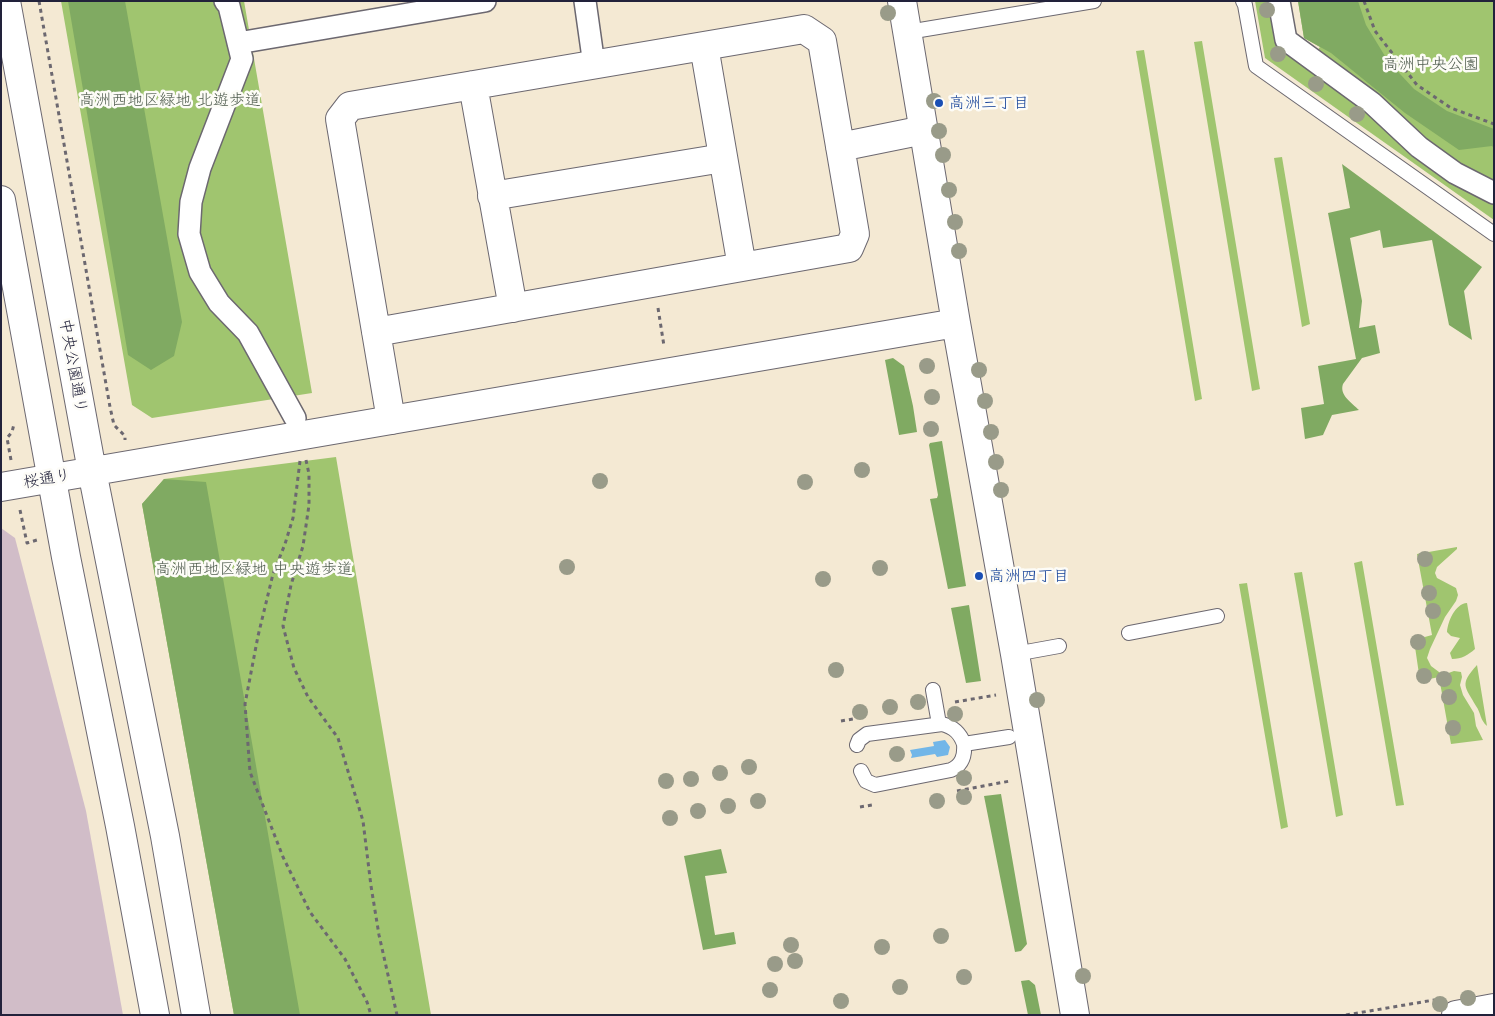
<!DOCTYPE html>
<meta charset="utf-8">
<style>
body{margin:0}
#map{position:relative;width:1495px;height:1016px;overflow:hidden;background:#f4e9d3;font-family:"Comic Neue",sans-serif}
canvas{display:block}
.frame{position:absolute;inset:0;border:2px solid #22223b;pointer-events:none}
</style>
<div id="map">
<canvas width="1495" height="1016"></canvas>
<div class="frame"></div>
</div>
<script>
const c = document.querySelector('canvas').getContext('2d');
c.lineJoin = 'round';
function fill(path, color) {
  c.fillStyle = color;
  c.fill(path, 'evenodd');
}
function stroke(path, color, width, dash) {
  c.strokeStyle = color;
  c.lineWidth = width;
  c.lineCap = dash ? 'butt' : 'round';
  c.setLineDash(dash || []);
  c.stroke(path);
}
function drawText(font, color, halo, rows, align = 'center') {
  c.font = font + ' "Comic Neue","Klee One",sans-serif';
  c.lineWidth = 5;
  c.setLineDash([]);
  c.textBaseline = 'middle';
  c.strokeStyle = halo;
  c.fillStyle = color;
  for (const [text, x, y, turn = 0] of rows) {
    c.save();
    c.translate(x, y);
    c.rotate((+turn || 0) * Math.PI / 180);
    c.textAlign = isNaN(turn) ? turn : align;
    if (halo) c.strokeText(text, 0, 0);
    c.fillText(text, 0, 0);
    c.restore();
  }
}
fill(new Path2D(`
 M1,528L15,538L86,811L123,1015H1Z`), '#d1bdc8');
fill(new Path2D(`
 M61,1H244L312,393L152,418L132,405Z
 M1255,1H1274L1281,45L1494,202V220L1265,58Z
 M1298,1H1494V184L1442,155L1315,53L1320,47L1304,38Z
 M1202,41L1260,389L1252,391L1194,42Z
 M1144,50L1202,399L1195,401L1136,51Z
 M1282,157L1310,324L1302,327L1274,158Z
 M336,457L431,1015H234L142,504L164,479Z
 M1457,547V549L1437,567L1435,573L1437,578L1456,588L1458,595L1456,601L1445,617L1430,649L1427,658L1431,666L1443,675L1454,671L1461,672L1462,677L1460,685L1463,695L1474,713L1476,726L1483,740L1451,744L1439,677L1420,681L1414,640L1432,635L1417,554Z
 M1362,561L1404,805L1396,806L1354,563Z
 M1302,572L1343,815L1336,817L1294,573Z
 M1247,583L1288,827L1281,829L1239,584Z
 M1467,603L1475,649C1468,655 1462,659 1452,659L1450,653L1460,638L1451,636L1447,632C1448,621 1455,604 1467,603Z
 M1477,665L1487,726C1480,720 1481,713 1476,706C1465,686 1459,685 1477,665Z`), '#a0c56f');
fill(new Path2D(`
 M68,1H125L182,322L174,356L151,370L128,355Z
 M1298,1H1358L1366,25L1388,61L1414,89L1447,111L1494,129V148L1492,146L1459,150L1405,113L1331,53L1304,38Z
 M1342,164L1482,267L1464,291L1472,340L1449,325L1432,240L1383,248L1380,230L1350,238L1362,301L1359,328L1375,325L1380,353L1362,358L1343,384C1339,395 1352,403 1359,410L1332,415L1323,435L1305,439L1301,408L1324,404L1318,366L1356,359L1328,213L1350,208Z
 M893,358L904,366L913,406L917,432L899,435L885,360Z
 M942,441L966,586L948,589L930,499L937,498L938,495L929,445L930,443Z
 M164,479L206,482L300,1015H234L142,504Z
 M969,605L981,681L966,683L951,608Z
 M1001,794L1027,944L1021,951L1015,952L984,796Z
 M721,849L727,873L705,876L715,935L734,932L736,944L703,950L684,856Z
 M1029,980L1035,985L1041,1015H1028L1021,981Z`), '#80aa62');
fill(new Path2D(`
 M945,740L950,747L948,755L937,757L935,754L911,758L912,755L910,750L934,746L933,742Z`), '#72b6e8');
const service = new Path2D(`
 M1243,1L1245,5L1256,66L1494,234
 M908,32L1094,1
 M1129,633L1217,616
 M1015,654L1059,646
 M933,690L939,724
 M857,745L859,740L867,734L942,724C954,727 960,733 964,744
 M861,771L866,781L875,785L951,770C962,765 965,756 964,744L1009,737`);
const pedestrian = new Path2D(`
 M225,1L229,6L242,59L200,168L191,202L189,234L200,272L219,303L248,333L295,418
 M585,1L594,65
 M1279,1L1286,40L1372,103L1419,147L1455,173L1494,193
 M238,43L485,1`);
const minor = new Path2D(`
 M704,46L742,267
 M473,85L513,308
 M840,147L924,130
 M492,196L723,158
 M376,332L849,248L855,234L822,41L804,29L350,106L340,119L391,420`);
const tertiary = new Path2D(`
 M6,1L92,471L165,836L196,1015
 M902,1L956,323L1015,654L1075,1015
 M1,200L66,557L120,826L155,1015
 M1,487L956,323
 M1456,1015L1494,1008`);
stroke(service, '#6c6870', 16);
stroke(pedestrian, '#6c6870', 24);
stroke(minor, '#6c6870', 30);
stroke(tertiary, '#6c6870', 30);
stroke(new Path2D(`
 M39,1L110,407L114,425L125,436V440
 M1364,1L1375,31L1417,85L1451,108L1494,124
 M658,308L664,346
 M11,460L7,438L12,432L14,424
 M306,460L309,474V505L303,546L291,585L283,626L294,668L308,697L338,738L363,821L371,886L379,935L397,1015
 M300,461L293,518L285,544L273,574L258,636L245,704L250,772L283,857L310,912L345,959L367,1002L371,1015
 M20,510L27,543L37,540
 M955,702L996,695
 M841,721L853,719
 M957,791L1010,781
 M860,807L872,805
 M1346,1015L1434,1000`), '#6c6870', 3, [4, 4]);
stroke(service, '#fff', 14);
stroke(pedestrian, '#fff', 21);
stroke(minor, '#fff', 28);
stroke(tertiary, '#fff', 28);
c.fillStyle = '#999b89';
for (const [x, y] of [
 [1267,10],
 [888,13],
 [1278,54],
 [1316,84],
 [934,101],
 [1357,114],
 [939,131],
 [943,155],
 [949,190],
 [955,222],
 [959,251],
 [927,366],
 [979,370],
 [932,397],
 [985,401],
 [931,429],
 [991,432],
 [996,462],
 [862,470],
 [600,481],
 [805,482],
 [1001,490],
 [1425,559],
 [567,567],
 [880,568],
 [823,579],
 [1429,593],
 [1433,611],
 [1418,642],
 [836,670],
 [1424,676],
 [1444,679],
 [1449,697],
 [1037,700],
 [918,702],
 [890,707],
 [860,712],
 [955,714],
 [1453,728],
 [897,754],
 [749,767],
 [720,773],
 [964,778],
 [691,779],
 [666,781],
 [964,797],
 [758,801],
 [937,801],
 [728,806],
 [698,811],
 [670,818],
 [941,936],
 [791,945],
 [882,947],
 [795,961],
 [775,964],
 [1083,976],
 [964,977],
 [900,987],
 [770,990],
 [1468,998],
 [841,1001],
 [1440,1004]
]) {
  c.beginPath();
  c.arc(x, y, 8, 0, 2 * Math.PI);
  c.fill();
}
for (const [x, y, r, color] of [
 [939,103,5,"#1a4fb4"],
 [979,576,5,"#1a4fb4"]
]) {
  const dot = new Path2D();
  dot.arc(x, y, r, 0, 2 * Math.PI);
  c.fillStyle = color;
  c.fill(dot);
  stroke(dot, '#fdfcf7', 2);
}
drawText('16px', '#4e5b4d', '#fdfcf7', [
 ["高洲中央公園",1431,64],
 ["高洲西地区緑地 北遊歩道",170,100],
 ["高洲西地区緑地 中央遊歩道",254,569]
]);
drawText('16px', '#164399', '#fdfcf7', [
 ["高洲三丁目",949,103],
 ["高洲四丁目",989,576]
], 'left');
drawText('16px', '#22223b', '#fdfcf7', [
 ["中央公園通り",73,366,80],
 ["桜通り",47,479,-10]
]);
</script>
